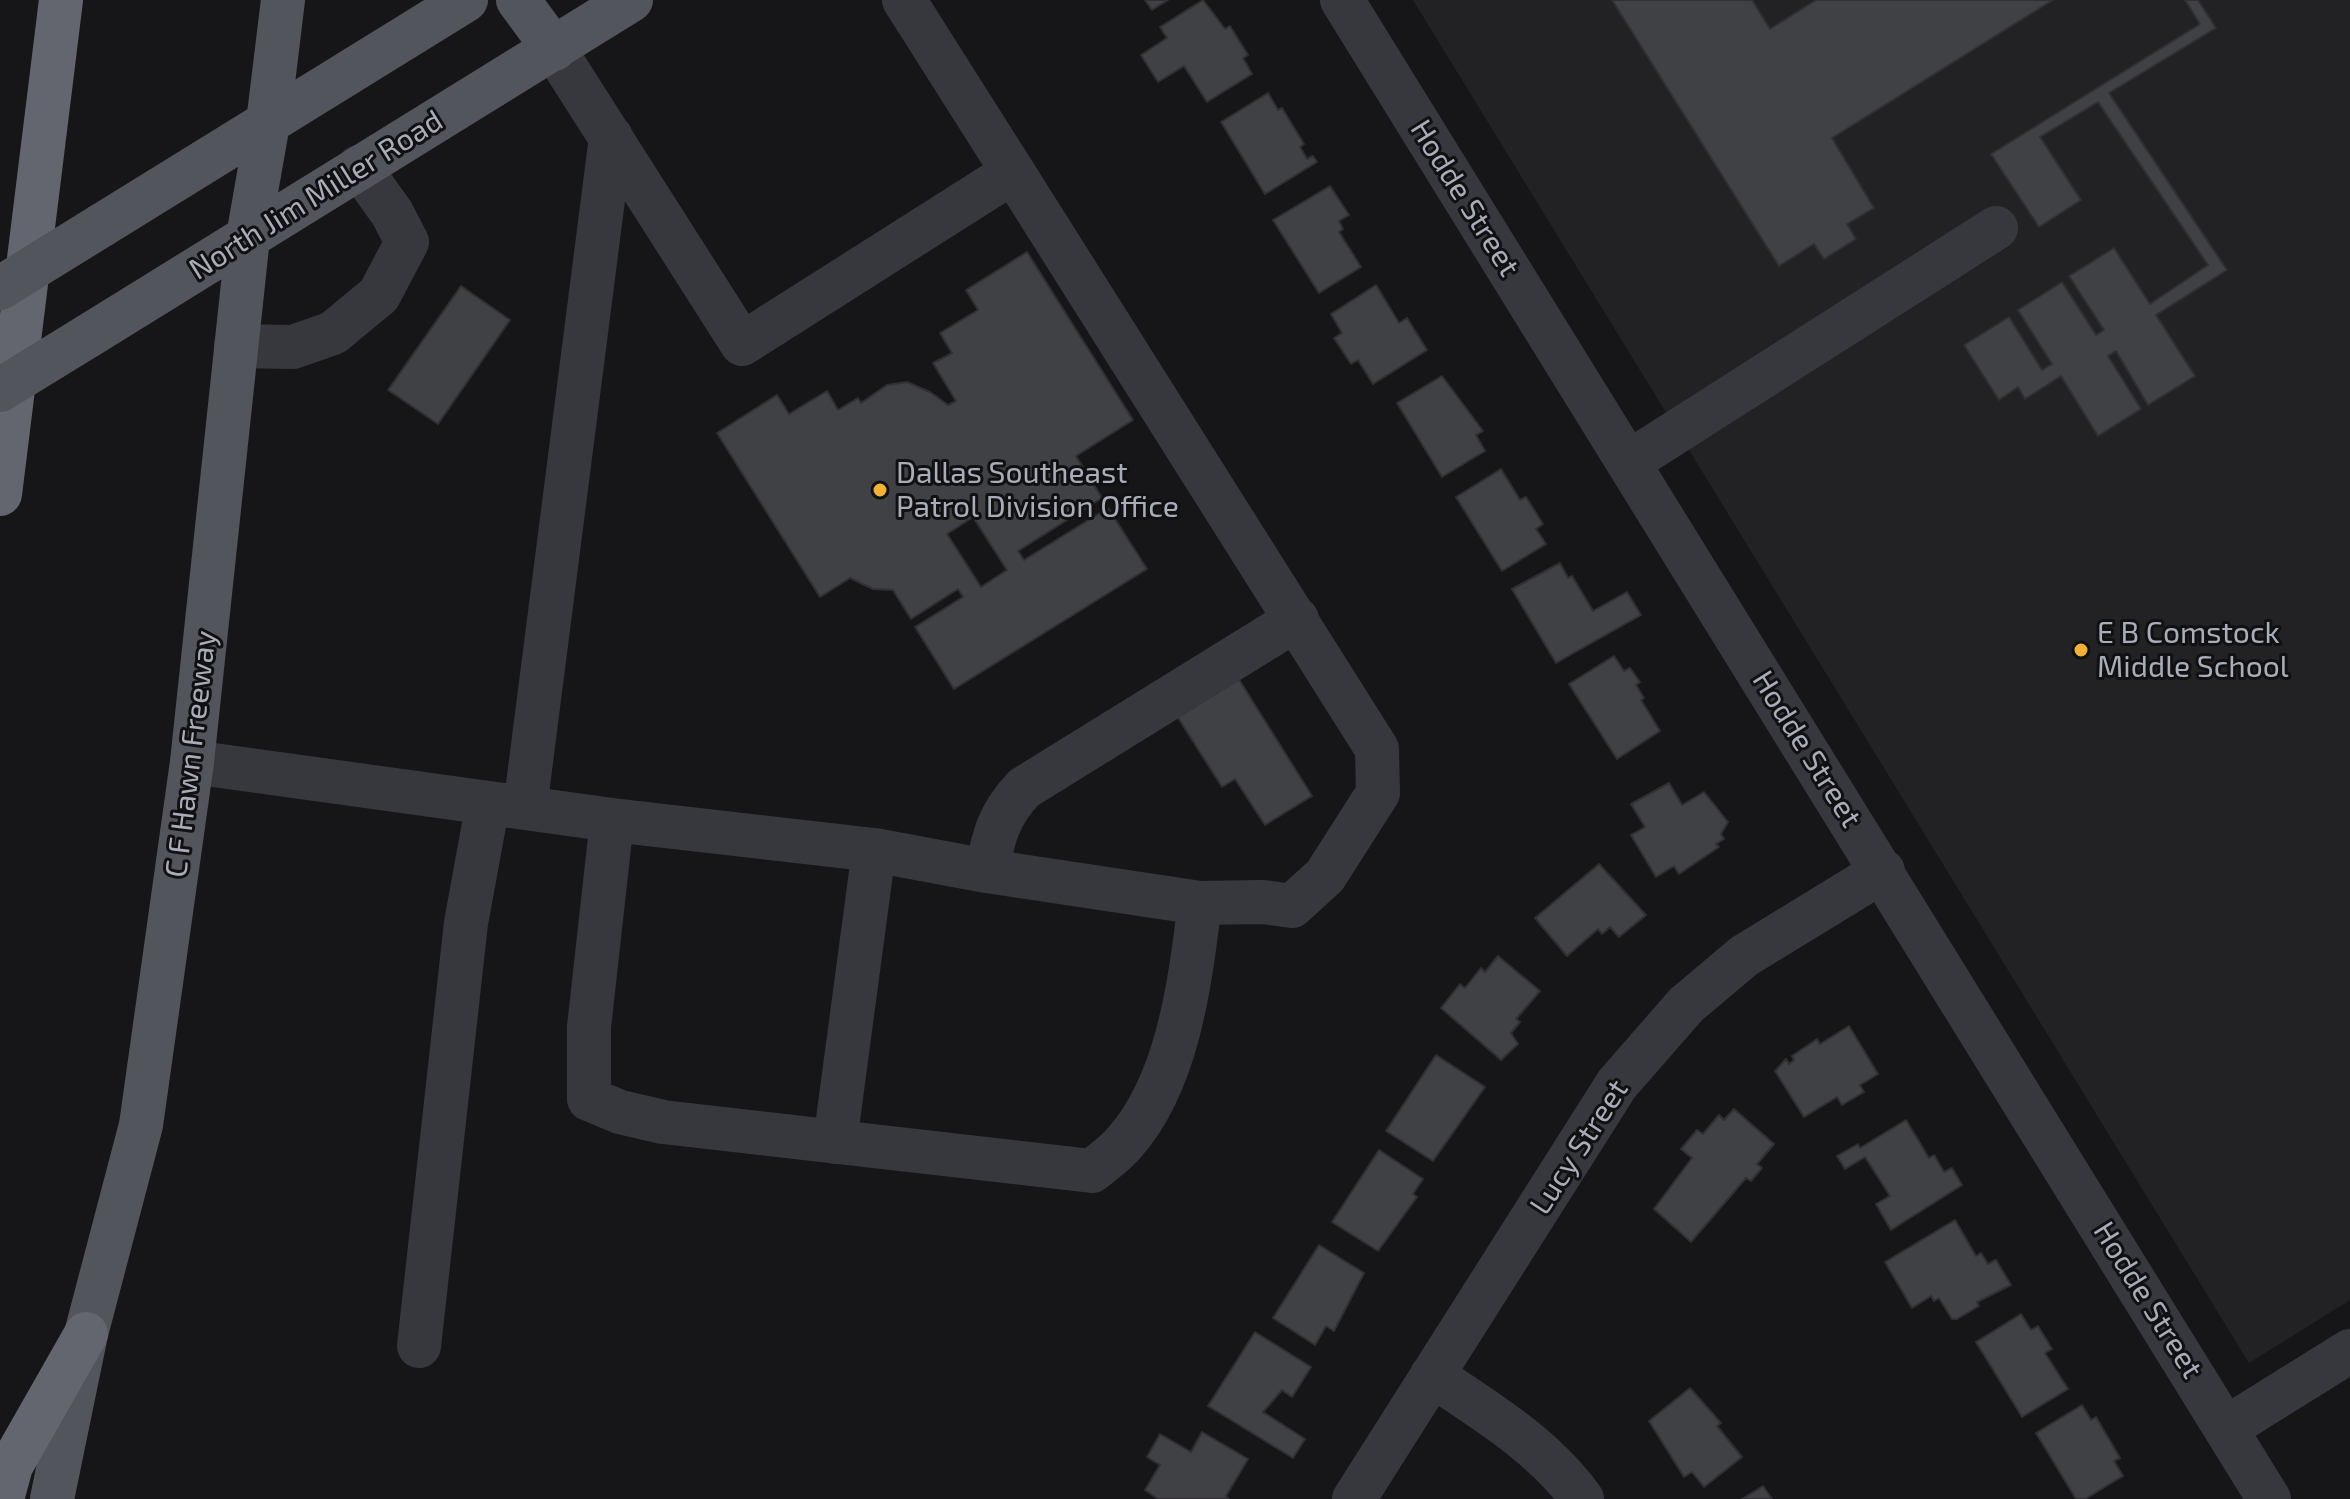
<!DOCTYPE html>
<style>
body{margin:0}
canvas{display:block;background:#161618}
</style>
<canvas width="2350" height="1499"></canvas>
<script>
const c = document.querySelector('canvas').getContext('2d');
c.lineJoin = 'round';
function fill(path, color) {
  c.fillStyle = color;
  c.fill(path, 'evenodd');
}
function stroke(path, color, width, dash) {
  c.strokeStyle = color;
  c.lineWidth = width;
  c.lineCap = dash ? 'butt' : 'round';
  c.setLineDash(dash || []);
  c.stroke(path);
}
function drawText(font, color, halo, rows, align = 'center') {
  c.font = font + ' "Exo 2",sans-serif';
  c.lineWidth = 6;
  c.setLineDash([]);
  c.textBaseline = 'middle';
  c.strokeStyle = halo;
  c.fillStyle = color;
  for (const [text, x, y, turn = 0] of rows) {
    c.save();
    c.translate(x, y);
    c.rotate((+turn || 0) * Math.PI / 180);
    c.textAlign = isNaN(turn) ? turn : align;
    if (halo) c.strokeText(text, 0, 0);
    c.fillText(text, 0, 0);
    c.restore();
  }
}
fill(new Path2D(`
 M1413,0H2350V1300L2249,1363Z`), '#222225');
const building = new Path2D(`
 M1145,0H1168L1152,10Z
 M1203,0L1225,29L1230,26L1248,55L1243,58L1252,74L1207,102L1184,66L1158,82L1141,55L1167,38L1160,27Z
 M1612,0H1752L1770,29L1816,0H2053L1832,138L1874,208L1847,224L1856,239L1824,259L1814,244L1779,266Z
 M2185,0H2198L2216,28L2109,93L2227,270L2156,315L2195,376L2148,405L2116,351L2108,356L2141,409L2098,436L2061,376L2025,399L2018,387L1999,400L1964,345L2009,317L2042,370L2052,364L2018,310L2062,282L2096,335L2104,330L2069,276L2114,248L2150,304L2208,265L2098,102L2040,137L2081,200L2039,227L1991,154L2200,24Z
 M1268,93L1278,110L1282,108L1304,144L1300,147L1307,159L1313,156L1317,162L1265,194L1221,122Z
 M1330,186L1349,215L1339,221L1343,229L1339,232L1361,267L1319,293L1273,220Z
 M1027,252L1133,420L1076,456L1102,498L1018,551L1024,560L1108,508L1147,569L954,689L915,627L963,597L958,589L911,619L893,590L873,589L850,578L820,597L717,433L777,395L789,414L827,391L838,410L858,398L861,403L887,385L907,382L930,392L948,405L956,401L933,363L952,353L940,333L978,310L966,290ZM973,517L1007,570L981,587L947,534Z
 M1376,285L1399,323L1407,318L1427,350L1373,384L1358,360L1351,364L1334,338L1342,333L1331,314Z
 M461,286L510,320L438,424L388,390Z
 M1442,376L1483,431L1476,435L1485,451L1442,477L1397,403Z
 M1501,469L1520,500L1526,497L1543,524L1536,529L1546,544L1502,571L1456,497Z
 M1560,563L1568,578L1572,576L1593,611L1627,592L1641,615L1556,663L1512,589Z
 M1614,656L1624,671L1630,668L1640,682L1636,685L1644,698L1641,700L1660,731L1617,759L1569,684Z
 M1238,678L1312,796L1265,825L1235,779L1222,787L1177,716Z
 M1669,783L1682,805L1704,792L1728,822L1721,834L1724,839L1716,844L1719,847L1679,874L1674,866L1656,877L1631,835L1645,827L1631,804Z
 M1599,864L1646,915L1619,937L1610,927L1602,934L1598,929L1567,956L1535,918Z
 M1498,956L1540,991L1516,1019L1520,1022L1511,1033L1518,1044L1501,1060L1441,1008L1460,984L1465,988L1481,968L1485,972Z
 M1849,1026L1878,1074L1860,1085L1864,1092L1842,1105L1837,1097L1804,1117L1775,1071L1786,1059L1789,1064L1794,1060L1792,1056L1817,1039L1820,1044Z
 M1436,1055L1485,1087L1433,1161L1386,1131Z
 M1734,1109L1774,1144L1757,1164L1762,1168L1751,1181L1746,1178L1691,1242L1654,1209L1692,1158L1681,1149L1697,1130L1703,1134L1719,1115L1724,1120Z
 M1906,1120L1929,1158L1934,1155L1944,1172L1952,1168L1962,1185L1891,1230L1876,1204L1890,1196L1865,1157L1845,1169L1837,1156L1858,1144L1860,1148Z
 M1379,1150L1423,1179L1413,1194L1417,1197L1378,1251L1332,1222Z
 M1955,1220L1976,1256L1981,1253L1988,1264L1996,1260L2011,1285L1977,1302L1979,1306L1957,1319H1952L1939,1298L1934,1301L1931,1296L1912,1308L1885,1262Z
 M1319,1245L1364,1273L1334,1331L1326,1326L1315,1345L1273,1318Z
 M2021,1314L2031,1330L2038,1326L2052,1349L2045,1353L2068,1389L2022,1417L1976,1342Z
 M1255,1332L1311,1367L1292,1397L1282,1390L1263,1412L1305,1439L1293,1458L1208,1406Z
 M1690,1388L1721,1423L1717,1426L1742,1457L1704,1487L1692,1472L1684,1477L1649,1421Z
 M2082,1405L2091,1420L2096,1417L2120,1458L2114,1461L2123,1476L2085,1499H2076L2036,1433Z
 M1202,1432L1248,1459L1226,1496L1229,1499H1158L1145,1490L1160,1465L1147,1457L1160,1434L1191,1452Z
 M1763,1486L1772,1499H1742Z`);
fill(building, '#404145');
stroke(building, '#303034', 2);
stroke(new Path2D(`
 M1342,0L2269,1499
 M554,49L742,344L1013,172L904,0
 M236,346L293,347L333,333L379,295L407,242L392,213L359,167
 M1629,462L1996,228
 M192,762L612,820L874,850L987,871L1200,903L1263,902L1292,906L1325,876L1378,793L1377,749L1013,172
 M525,808L611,137
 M612,820L589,1027V1099L620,1112L663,1122L1092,1171C1103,1162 1116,1153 1125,1142C1179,1080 1190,981 1200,903
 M987,871C993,837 999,814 1024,788L1297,619
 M835,1142L874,850
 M419,1346L466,923L488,803
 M1432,1375C1486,1411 1544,1446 1582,1499
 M2228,1427L2350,1351
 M1354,1499L1617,1084L1686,1005L1744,956L1883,871`), '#37383d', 44);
stroke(new Path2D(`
 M518,0L554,49
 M102,225L466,0
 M88,336L631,0
 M52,1499L86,1334L141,1125L192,762L248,237L268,123L283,0`), '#53555c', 44);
stroke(new Path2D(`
 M0,494L61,0
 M2,1499L11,1466L86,1334`), '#63666e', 44);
stroke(new Path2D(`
 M0,288L102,225
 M0,390L88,336`), '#53555c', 44);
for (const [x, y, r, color] of [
 [880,490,8,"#f2b134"],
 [2081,650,8,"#f2b134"]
]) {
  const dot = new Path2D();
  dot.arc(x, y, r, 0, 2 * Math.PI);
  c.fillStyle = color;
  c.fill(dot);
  stroke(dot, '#111113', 3);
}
drawText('30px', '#a8adb8', '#111113', [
 ["North Jim Miller Road",316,195,-32],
 ["Hodde Street",1465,198,58],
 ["Hodde Street",1807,749,58],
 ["C F Hawn Freeway",191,754,-83],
 ["Lucy Street",1579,1147,-57],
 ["Hodde Street",2148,1300,58]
]);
drawText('30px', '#a8adb8', '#111113', [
 ["Dallas Southeast",896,473],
 ["Patrol Division Office",896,507],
 ["E B Comstock",2097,633],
 ["Middle School",2097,667]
], 'left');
</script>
